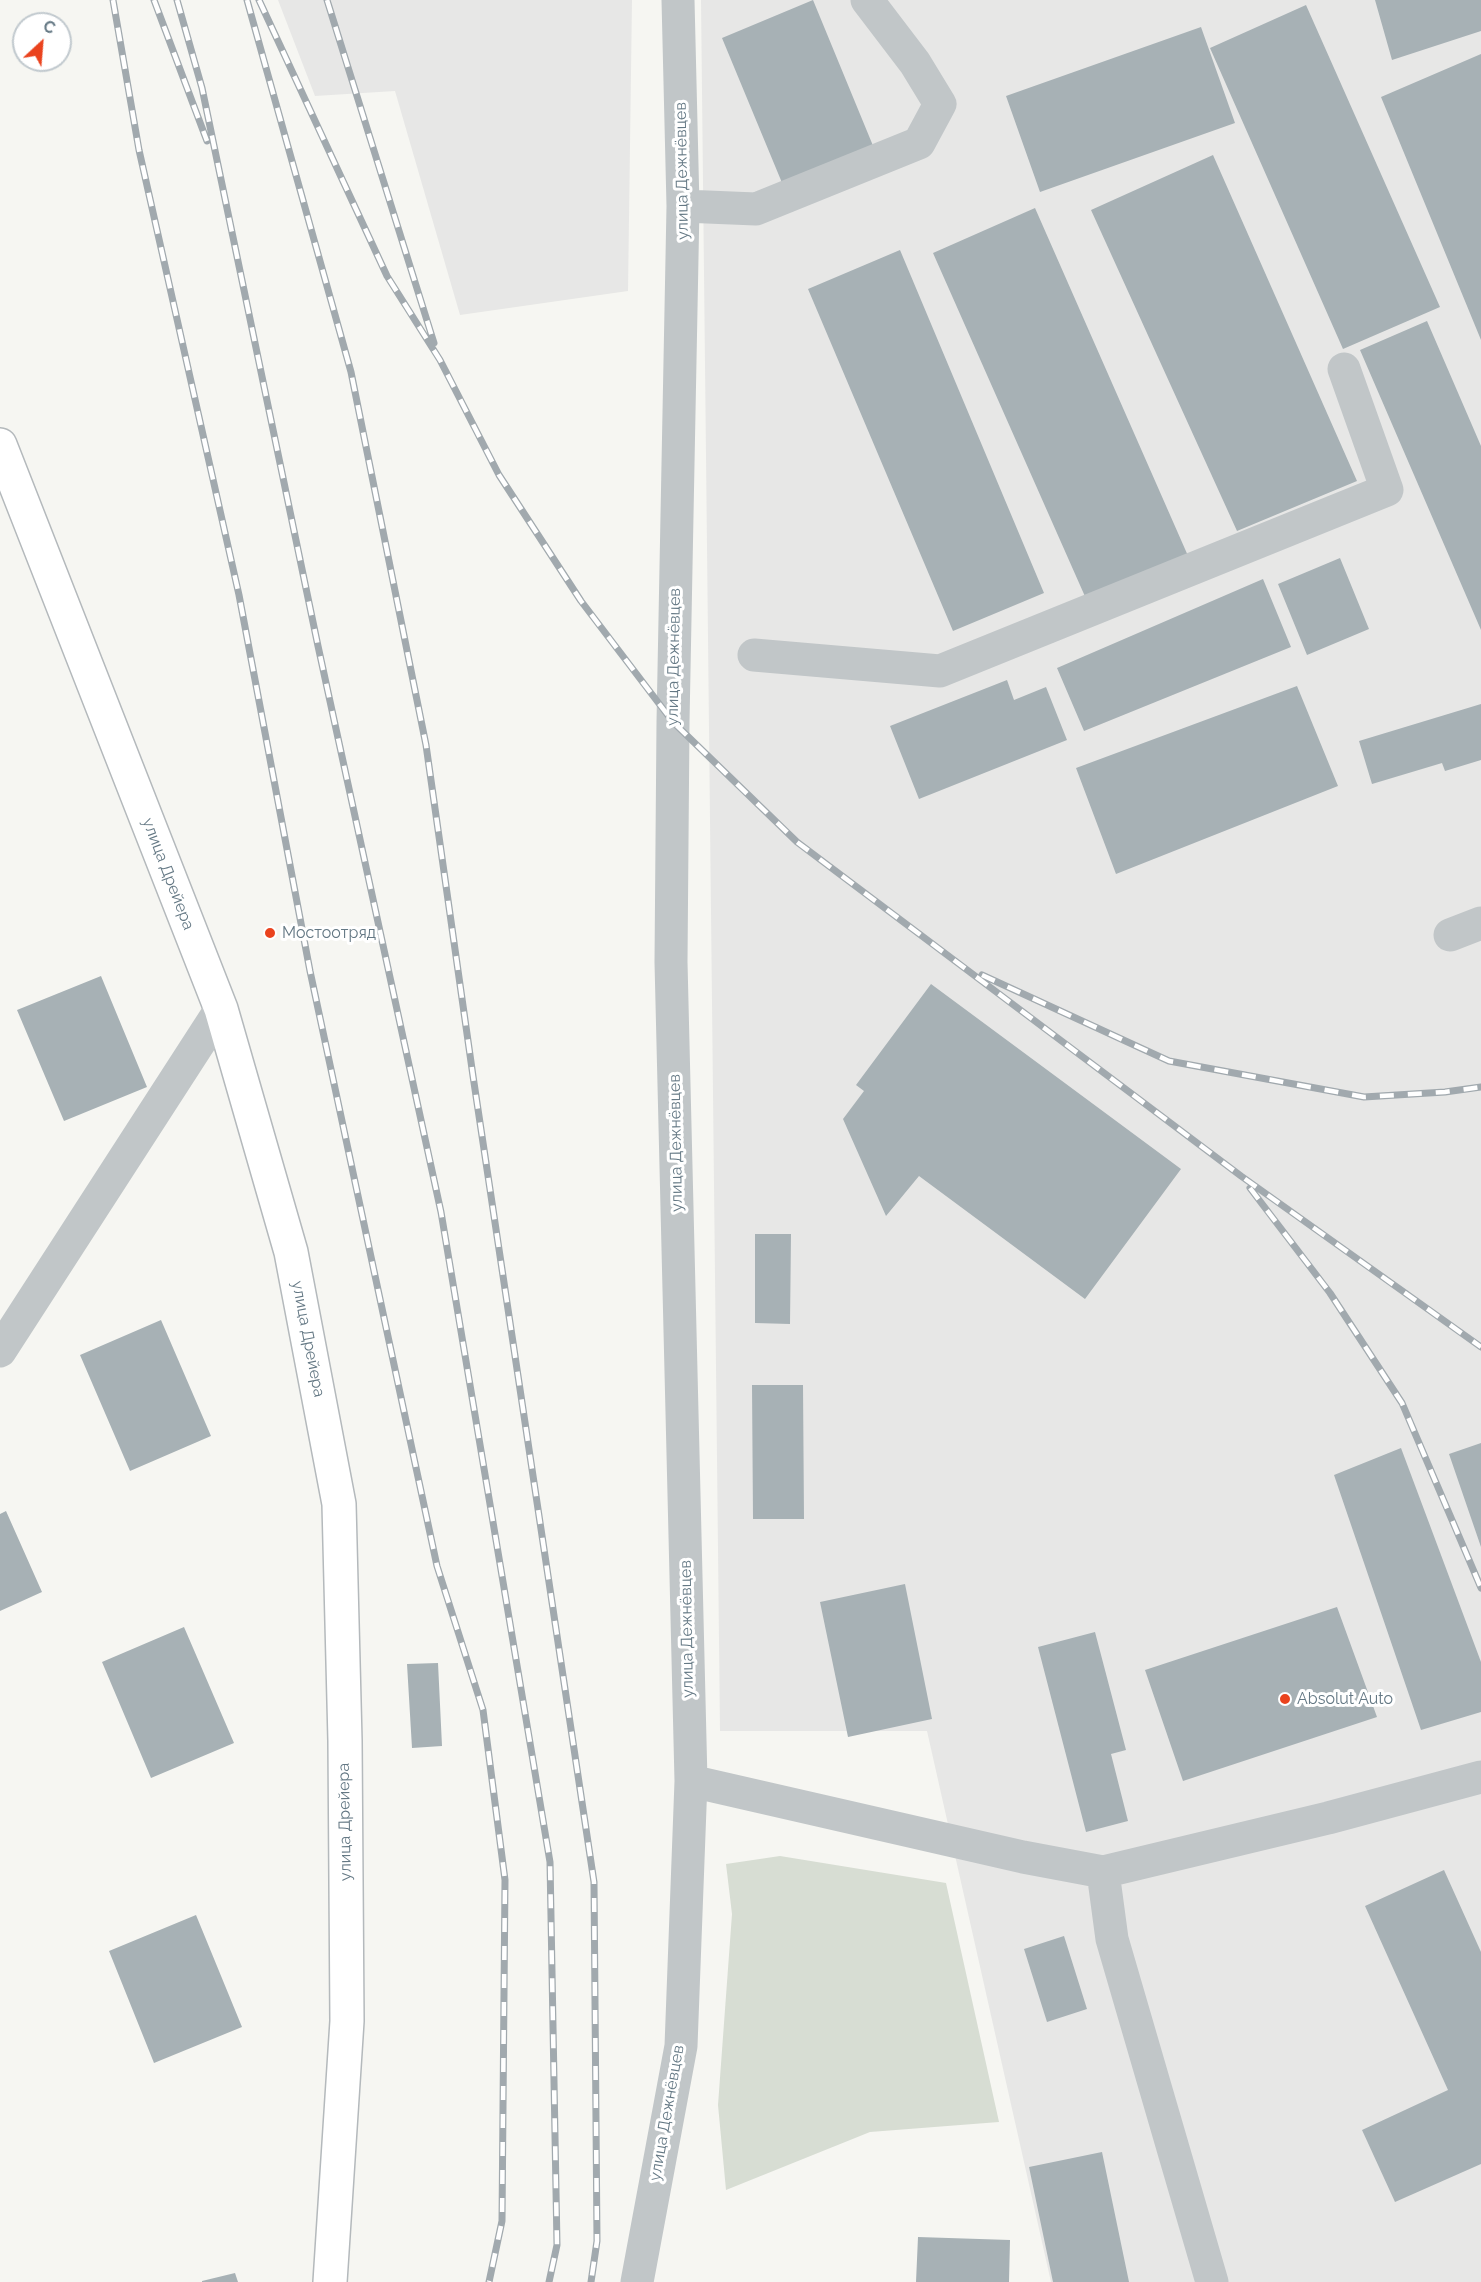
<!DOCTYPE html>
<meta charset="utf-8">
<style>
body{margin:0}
#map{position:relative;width:1481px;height:2282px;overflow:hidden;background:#f6f6f2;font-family:Raleway,sans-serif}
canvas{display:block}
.north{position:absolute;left:12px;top:12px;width:60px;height:60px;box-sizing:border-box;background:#fff;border:2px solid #c1c9ce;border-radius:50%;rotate:26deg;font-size:16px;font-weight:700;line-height:24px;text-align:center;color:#647884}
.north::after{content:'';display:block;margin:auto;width:21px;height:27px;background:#ea431e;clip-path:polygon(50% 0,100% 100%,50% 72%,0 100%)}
</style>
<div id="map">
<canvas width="1481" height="2282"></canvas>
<div class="north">С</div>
</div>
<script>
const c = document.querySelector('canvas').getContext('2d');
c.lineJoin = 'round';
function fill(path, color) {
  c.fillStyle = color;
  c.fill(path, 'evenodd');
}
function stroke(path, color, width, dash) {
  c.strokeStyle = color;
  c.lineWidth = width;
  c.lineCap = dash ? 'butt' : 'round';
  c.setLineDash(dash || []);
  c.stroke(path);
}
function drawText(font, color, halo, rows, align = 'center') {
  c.font = font + ' Raleway,sans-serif';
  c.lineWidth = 6;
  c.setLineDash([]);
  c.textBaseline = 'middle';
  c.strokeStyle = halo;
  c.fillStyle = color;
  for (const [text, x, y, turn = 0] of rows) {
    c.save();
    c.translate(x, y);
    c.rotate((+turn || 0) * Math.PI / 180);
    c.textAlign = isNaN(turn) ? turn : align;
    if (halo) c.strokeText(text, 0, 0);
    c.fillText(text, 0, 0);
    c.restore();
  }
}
fill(new Path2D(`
 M278,0H632L628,291L460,315L395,91L315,96Z
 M701,0H1481V2282H1051L927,1731H720Z`), '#e7e7e6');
fill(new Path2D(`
 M780,1856L946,1883L999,2122L870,2132L726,2190L718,2105L732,1914L726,1864Z`), '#d7ddd3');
fill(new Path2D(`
 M813,0L876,153L785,190L722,38Z
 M1375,0H1481V31L1392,60Z
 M1306,5L1440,307L1343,349L1210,48Z
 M1201,27L1235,123L1040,192L1006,96Z
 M1481,54V340L1381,97Z
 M1213,155L1357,481L1237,531L1091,210Z
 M1035,208L1196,574L1095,619L933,253Z
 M900,250L1044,593L953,631L808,289Z
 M1427,321L1481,446V630L1360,350Z
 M1340,558L1369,629L1307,655L1278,584Z
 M1263,579L1291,647L1084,731L1057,668Z
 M1007,680L1014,700L1046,687L1067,740L919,799L890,726Z
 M1297,686L1338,786L1116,874L1076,768Z
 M1481,704V760L1445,771L1442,763L1372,784L1359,741Z
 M101,976L147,1087L64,1121L17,1010Z
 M931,984L1181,1169L1085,1299L919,1176L886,1216L843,1119L864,1091L856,1085Z
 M755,1234H791L790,1324L755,1323Z
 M161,1320L211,1436L130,1471L80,1355Z
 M752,1385H803L804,1519H753Z
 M1481,1443V1547L1449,1454Z
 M1401,1448L1481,1662V1712L1421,1730L1334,1475Z
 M6,1511L42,1592L0,1611V1514Z
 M905,1584L932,1719L848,1737L820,1602Z
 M1337,1607L1377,1717L1183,1781L1145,1670Z
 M184,1627L234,1743L151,1778L102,1662Z
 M1095,1632L1126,1750L1111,1754L1128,1821L1086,1832L1038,1647Z
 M438,1663L442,1746L412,1748L407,1664Z
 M1444,1870L1481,1952V2164L1395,2202L1362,2130L1448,2090L1365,1906Z
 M196,1915L242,2027L154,2063L109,1951Z
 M1064,1936L1087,2009L1047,2022L1024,1949Z
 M1102,2152L1129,2282H1053L1029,2167Z
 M918,2237L1010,2240L1009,2282H916Z
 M235,2273L238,2282H202V2281Z`), '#a7b1b5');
const major = new Path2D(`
 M0,445L221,1009L291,1252L339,1504L345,1741L347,2021L330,2282`);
stroke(major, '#b4b9bc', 36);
stroke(new Path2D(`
 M683,206L756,209L919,143L940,104L915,63L867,0
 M754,655L940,671L1387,490L1344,369
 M1450,935L1481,923
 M0,1351L221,1009
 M691,1781L1023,1857L1103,1872L1328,1818L1481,1777
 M1103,1872L1112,1939L1212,2282
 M637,2282L681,2046L691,1781L671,962L673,722L683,206L678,0`), '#c1c6c8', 33);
stroke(major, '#fff', 33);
const rail = new Path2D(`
 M113,0L139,150L239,595L310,971L437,1566L483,1710L505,1880L502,2221L489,2282
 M154,0L207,141
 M177,0L202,88L318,646L441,1212L550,1862L557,2245L549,2282
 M247,0L351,372L426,745L473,1076L594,1882L597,2241L591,2282
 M259,0L387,276L440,360L499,475L581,601L673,722L797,842L1241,1176L1481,1347
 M327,0L434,343
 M982,975L1169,1061L1364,1097L1445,1092L1481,1087
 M1250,1188L1330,1293L1402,1403L1481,1588`);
stroke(rail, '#a1a9ae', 7);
stroke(rail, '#fff', 4.5, [14]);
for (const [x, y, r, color] of [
 [270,933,6,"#ea431e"],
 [1285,1699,6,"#ea431e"]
]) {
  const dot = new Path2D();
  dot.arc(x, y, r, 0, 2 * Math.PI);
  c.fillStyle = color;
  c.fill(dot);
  stroke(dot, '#fff', 2);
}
drawText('16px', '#647884', '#fff', [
 ["улица Дежнёвцев",682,171,-91],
 ["улица Дежнёвцев",674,657,-89],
 ["улица Дрейера",168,874,69],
 ["улица Дежнёвцев",676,1143,-91],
 ["улица Дрейера",308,1339,79],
 ["улица Дежнёвцев",687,1629,-91],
 ["улица Дрейера",345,1822,-91],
 ["улица Дежнёвцев",667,2113,-80]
]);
drawText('16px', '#647884', '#fff', [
 ["Мостоотряд",282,933],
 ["Absolut Auto",1297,1699]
], 'left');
</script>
